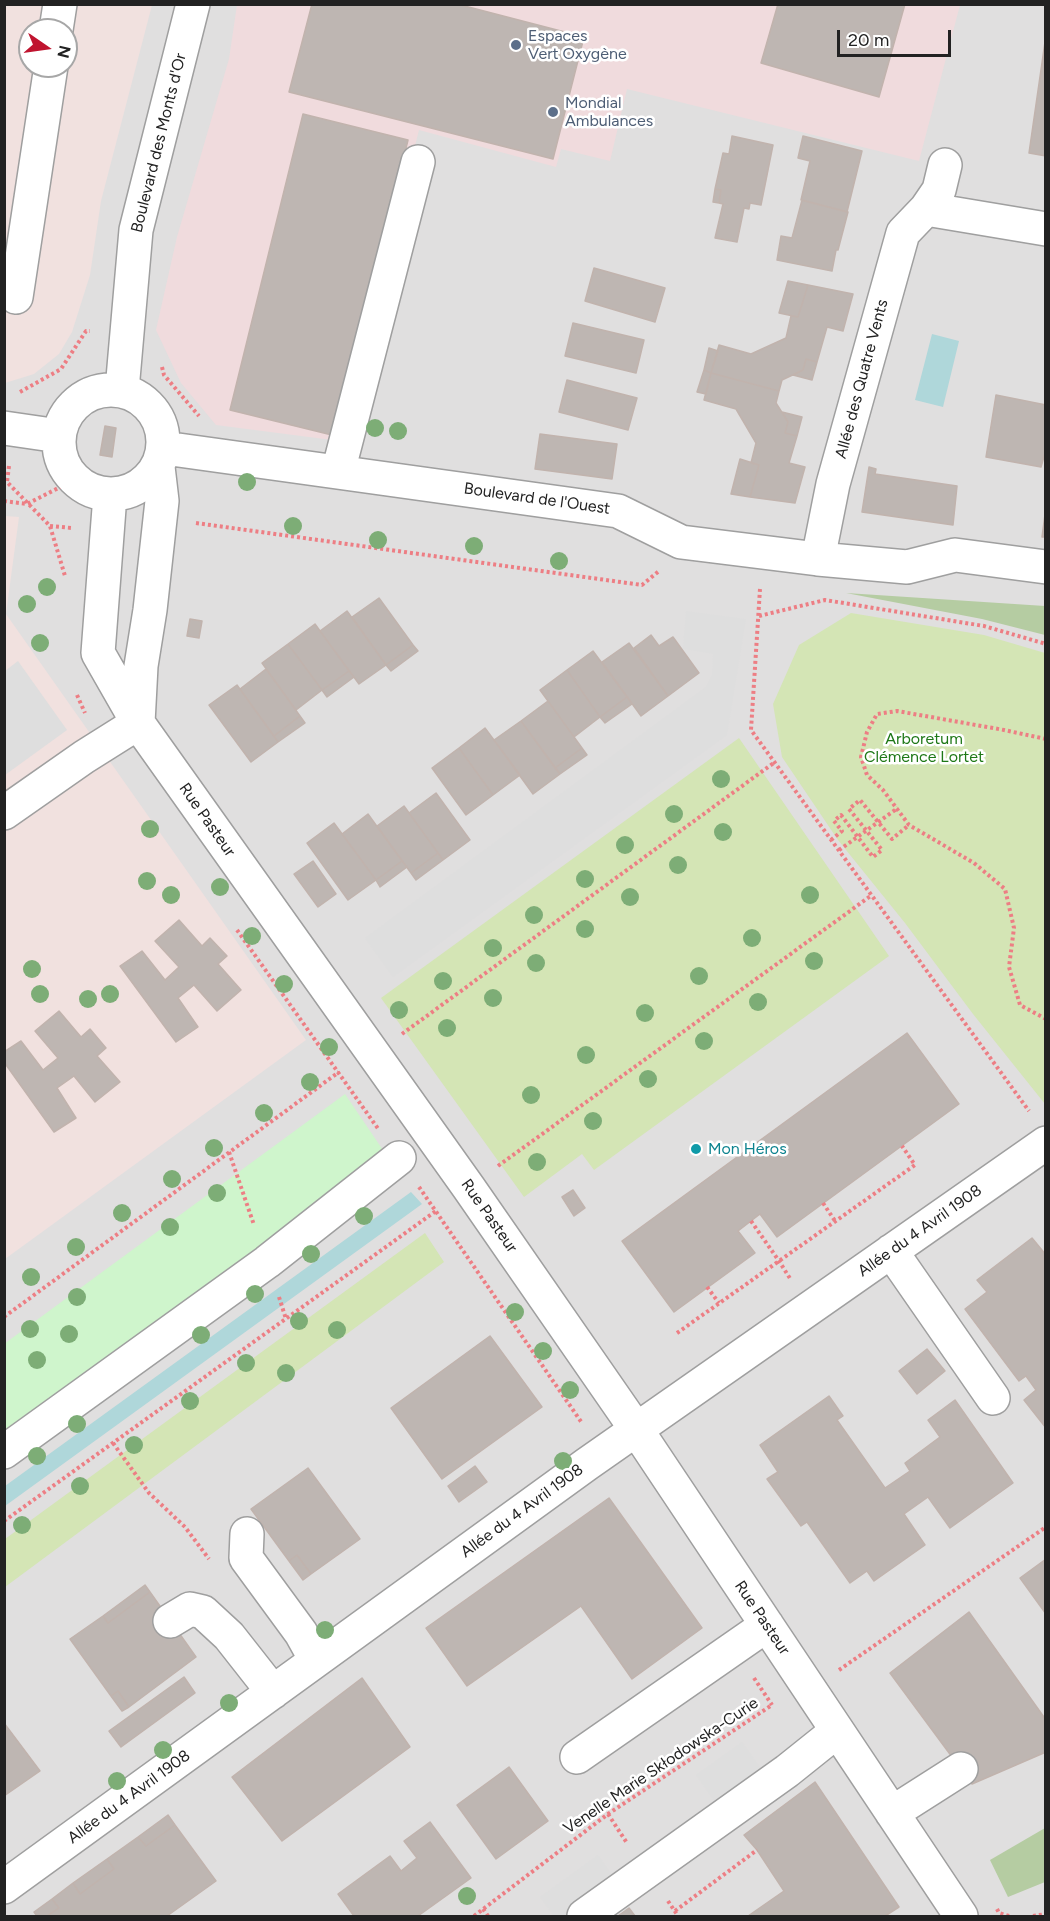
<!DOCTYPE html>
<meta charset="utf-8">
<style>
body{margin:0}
#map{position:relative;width:1050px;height:1921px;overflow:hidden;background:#f1edea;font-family:Figtree,sans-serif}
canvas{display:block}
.frame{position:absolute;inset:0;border:6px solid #222;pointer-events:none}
.north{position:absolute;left:18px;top:18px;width:60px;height:60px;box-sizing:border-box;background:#fff;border:2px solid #a7a7a7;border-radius:50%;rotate:103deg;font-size:16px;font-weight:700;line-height:24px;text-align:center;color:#222}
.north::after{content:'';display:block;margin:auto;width:21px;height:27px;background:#c0142f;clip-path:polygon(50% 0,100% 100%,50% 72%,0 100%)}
.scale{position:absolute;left:837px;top:30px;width:114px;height:27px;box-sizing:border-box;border:3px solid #222;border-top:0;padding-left:8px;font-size:18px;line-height:21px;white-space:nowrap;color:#222;-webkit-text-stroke:4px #fff;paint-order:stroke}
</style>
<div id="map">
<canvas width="1050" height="1921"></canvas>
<div class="frame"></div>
<div class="north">N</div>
<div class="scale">20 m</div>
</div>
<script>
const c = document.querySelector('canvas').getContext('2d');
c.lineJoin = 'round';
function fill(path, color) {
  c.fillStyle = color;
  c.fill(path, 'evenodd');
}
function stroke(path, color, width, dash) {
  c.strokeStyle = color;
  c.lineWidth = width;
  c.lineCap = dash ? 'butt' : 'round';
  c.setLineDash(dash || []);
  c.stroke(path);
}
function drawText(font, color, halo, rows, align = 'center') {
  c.font = font + ' Figtree,sans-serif';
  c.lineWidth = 5;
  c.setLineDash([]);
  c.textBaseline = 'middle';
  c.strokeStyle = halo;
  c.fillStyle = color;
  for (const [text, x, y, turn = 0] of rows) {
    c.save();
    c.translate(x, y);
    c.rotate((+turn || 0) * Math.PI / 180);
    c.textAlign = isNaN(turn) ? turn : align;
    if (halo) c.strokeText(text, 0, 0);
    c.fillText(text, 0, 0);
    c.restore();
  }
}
fill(new Path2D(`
 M5,5H1045V1916H5ZM30,30H66V66H30Z`), '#e0dfdf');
fill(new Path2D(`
 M237,5H960L919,161L627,89L610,161L561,149L556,167L419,130L340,441L216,425L181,383L156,330L177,237L229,59Z`), '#f0dbdd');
fill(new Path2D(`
 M5,5H152L101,201L90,275L72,332L59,354L34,374L5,383ZM30,30H66V66H30Z
 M5,516L19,517L6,614L306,1040L5,1259Z`), '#f1e1df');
fill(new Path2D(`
 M851,613L984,635L1045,653V1104L973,1014L905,923L838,840L782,757L773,704L799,645Z
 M739,738L889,956L594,1170L582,1154L524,1197L381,998Z
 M425,1233L444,1262L5,1587V1539Z`), '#d4e5b5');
fill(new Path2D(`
 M846,593L1045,606V635L982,619Z
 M1045,1828V1882L1008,1897L990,1860Z`), '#b5cca2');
fill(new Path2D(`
 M345,1094L387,1156L5,1430L4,1344Z`), '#cff5cc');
fill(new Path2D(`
 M686,611L746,619L727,735L393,977L365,938L706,687L712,675L713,654L683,649Z
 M18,661L67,730L5,775V671Z
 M742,1742L761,1769L715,1802L696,1775Z
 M598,1855L616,1881L566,1916H554L540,1897Z`), '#dedede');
fill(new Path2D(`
 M932,334L959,341L943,407L915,400Z
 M411,1192L422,1204L5,1506V1486Z`), '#afd7da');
const building = new Path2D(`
 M312,4H457L584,37L553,159L289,92Z
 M778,4H905L879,97L761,63Z
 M1046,35V156L1029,153Z
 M303,114L408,140L336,436L230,410Z
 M732,136L773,145L761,205L750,203L749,209L744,208L737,242L715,238L723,204L719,203L721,190L715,189L723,153L729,154Z
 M803,136L862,151L847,212L801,200L810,161L798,158Z
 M715,189L721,190L719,203L713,202Z
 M802,200L848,212L838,250H836L832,271L777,260L781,236L792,238Z
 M594,268L665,288L655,322L585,301Z
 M788,281L808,285L798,317L779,313Z
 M808,285L853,294L843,331L827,327L817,362L806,359L803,370L782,380L779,391L711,373L719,345L751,354L786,338L791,316L798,317Z
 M573,323L644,340L636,373L565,356Z
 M709,348L718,351L711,373L704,370Z
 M806,359L817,362L812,380L793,375L803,370Z
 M704,370L711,373L706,394L697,392Z
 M711,373L779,391L776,403L788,422L785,433L797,436L789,463L805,467L795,503L750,497L759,465L751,463L756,443L736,409L704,400Z
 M567,380L637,398L628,430L559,412Z
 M996,395L1046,405V450L1041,467L986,457Z
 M782,412L802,417L797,436L785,433L788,422Z
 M105,426L116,428L112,457L100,455Z
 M540,434L617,444L612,479L535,469Z
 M740,459L759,465L750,497L731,494Z
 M869,467L876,469L875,474L957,486L953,525L862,512Z
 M1046,507V537H1042Z
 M379,598L413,645L386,665L352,617Z
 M347,611L386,665L359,684L320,631Z
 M190,619L202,621L199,638L187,636Z
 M315,624L349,671L322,690L288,644Z
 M651,635L659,646L673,637L699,673L668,696L634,648Z
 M629,643L668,696L641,716L602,662Z
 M288,644L322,690L296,710L262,663Z
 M413,645L418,651L391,671L386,665Z
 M593,651L627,697L600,717L567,670Z
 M266,669L300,716L274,736L240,689Z
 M567,670L600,717L574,737L540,690Z
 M349,671L354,677L327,697L322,690Z
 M237,685L278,742L251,762L209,705Z
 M627,697L632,704L605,723L600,717Z
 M548,701L582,748L555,768L521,721Z
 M300,716L305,723L278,742L274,736Z
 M521,721L560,774L533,794L494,740Z
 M485,728L520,775L493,795L459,748Z
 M459,748L493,795L466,815L432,768Z
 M582,748L587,755L560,774L555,768Z
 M436,793L470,840L443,860L409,813Z
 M404,806L438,853L411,873L377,826Z
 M368,814L402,861L376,880L342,834Z
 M334,823L376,880L348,900L307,843Z
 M438,853L443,860L416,880L411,873Z
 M313,861L336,894L318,907L294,874Z
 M402,861L407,867L380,887L376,880Z
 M179,920L202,946L210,938L227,956L218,964L241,990L217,1011L194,985L178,998L198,1027L176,1042L120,966L142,951L165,980L179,967L155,941Z
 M59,1011L81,1037L90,1029L106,1048L97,1056L120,1082L95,1102L74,1076L57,1088L76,1118L54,1132L4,1062V1052L21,1041L43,1070L58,1058L35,1031Z
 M907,1033L959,1104L777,1237L760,1214L738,1231L755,1253L674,1312L622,1241Z
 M573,1190L585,1208L574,1216L562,1197Z
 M1032,1238L1046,1255V1428L1024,1400L1036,1390L1026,1376L1019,1381L965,1309L987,1292L977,1280Z
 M490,1336L542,1407L442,1479L391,1408Z
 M927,1349L945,1371L917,1394L899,1371Z
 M829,1396L843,1416L837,1420L885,1488L910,1471L905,1463L940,1437L928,1420L955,1400L1013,1483L950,1528L928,1497L904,1514L925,1545L874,1581L867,1571L850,1583L807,1522L801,1526L767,1479L778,1472L760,1445Z
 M475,1466L487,1482L459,1502L448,1486Z
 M308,1468L360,1539L311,1574L297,1555L289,1561L251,1509Z
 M609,1498L702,1628L632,1679L581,1606L467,1686L426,1628Z
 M297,1555L311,1574L303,1580L289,1561Z
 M1046,1559V1614L1020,1578Z
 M145,1585L150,1592L108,1623L103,1616Z
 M150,1592L196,1657L129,1707L118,1691L111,1696L70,1639L103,1616L108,1623Z
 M969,1612L1046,1720V1752L972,1784L890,1673Z
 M184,1677L195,1693L121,1747L109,1731Z
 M362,1678L410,1747L282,1841L232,1777Z
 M118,1691L129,1707L122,1711L111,1696Z
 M4,1723L40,1771L4,1796Z
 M509,1767L548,1821L496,1859L457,1805Z
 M815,1782L899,1907L885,1916H748L784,1891L757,1850L744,1835Z
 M168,1815L175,1825L146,1846L138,1837Z
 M430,1822L471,1878L418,1916H354L338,1894L390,1856L401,1871L417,1858L404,1841Z
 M175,1825L216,1881L167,1916H47L59,1908L52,1899L73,1883L80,1894L114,1869L107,1859L138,1837L146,1846Z
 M107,1859L114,1869L80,1894L73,1883Z
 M52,1899L59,1908L47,1916H37L34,1912Z
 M629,1908L635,1916H618Z`);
fill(building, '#beb6b2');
stroke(building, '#c1b3ad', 1.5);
const minor = new Path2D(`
 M56,30L60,4
 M926,209L1046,229
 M16,297L51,66
 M59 442a52 52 0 1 1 104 0a52 52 0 1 1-104 0Z
 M122,390L136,230L193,4
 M4,428L59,436
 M164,448L618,511L681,542L818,559L907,567L955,555L1046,567
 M338,472L418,162
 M110,495L98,653L138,723L469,1188L636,1429L961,1916
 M818,559L833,484L903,233L926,209L939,190L945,165
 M138,723L141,666L150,610L162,501L158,467
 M4,813L84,757L138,723
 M891,1251L993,1398
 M4,1452L267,1262L399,1158
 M247,1534L246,1558L301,1633L316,1660
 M170,1621L190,1609L203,1612L229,1636L273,1692
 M577,1757L767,1625
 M892,1813L961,1769
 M4,1887L587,1464L1046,1143
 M584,1916L787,1771L837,1731`);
stroke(minor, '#9f9f9f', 36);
stroke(new Path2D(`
 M162,367L164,375L199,416
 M20,392L61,369L86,331H90
 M9,466L7,482L50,526L65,576
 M4,501L27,504L74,480
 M196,523L642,585L659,571
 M50,526L72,528
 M760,589L751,730L1029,1111
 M759,616L825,600L984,626L1046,644
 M77,695L85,713
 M1046,739L1004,730L897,711L877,714L867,732L861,757L867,775L883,790L909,825L974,863L1005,889L1014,928L1009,967L1020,1005L1046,1019
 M831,840L842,831L834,821L841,815L873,857L882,850L849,809L860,800L892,839L909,825
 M839,850L898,808
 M237,930L379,1130
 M402,1034L775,762
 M229,1152L254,1225
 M498,1166L872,895
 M419,1187L582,1423
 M823,1203L835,1221
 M751,1221L779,1261L791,1280
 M707,1287L719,1303
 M279,1297L286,1319
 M4,1317L339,1072
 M677,1333L915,1165L902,1146
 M113,1443L149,1493L185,1527L209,1559
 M4,1521L436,1211
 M839,1670L1046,1527
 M754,1678L772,1705
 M608,1814L627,1843
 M668,1901L678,1916
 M483,1909L488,1916
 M997,1909L999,1913L1009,1916
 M675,1911L757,1850
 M474,1916L608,1814L772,1705
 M1033,1916L1046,1914`), '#ed7e84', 4, [3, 3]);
stroke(minor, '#fff', 33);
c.fillStyle = '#7dad76';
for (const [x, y] of [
 [375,428],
 [398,431],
 [247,482],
 [293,526],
 [378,540],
 [474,546],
 [559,561],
 [47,587],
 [27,604],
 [40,643],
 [721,779],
 [674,814],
 [150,829],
 [723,832],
 [625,845],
 [678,865],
 [585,879],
 [147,881],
 [220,887],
 [171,895],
 [810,895],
 [630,897],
 [534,915],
 [585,929],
 [252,936],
 [752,938],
 [493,948],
 [814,961],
 [536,963],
 [32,969],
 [699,976],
 [443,981],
 [284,984],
 [40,994],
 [110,994],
 [493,998],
 [88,999],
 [758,1002],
 [399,1010],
 [645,1013],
 [447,1028],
 [704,1041],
 [329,1047],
 [586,1055],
 [648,1079],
 [310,1082],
 [531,1095],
 [264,1113],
 [593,1121],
 [214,1148],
 [537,1162],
 [172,1179],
 [217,1193],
 [122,1213],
 [364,1216],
 [170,1227],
 [76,1247],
 [311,1254],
 [31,1277],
 [255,1294],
 [77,1297],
 [515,1312],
 [299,1321],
 [30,1329],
 [337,1330],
 [69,1334],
 [201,1335],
 [543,1351],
 [37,1360],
 [246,1363],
 [286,1373],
 [570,1390],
 [190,1401],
 [77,1424],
 [134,1445],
 [37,1456],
 [563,1461],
 [80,1486],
 [22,1525],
 [325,1630],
 [229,1703],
 [163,1750],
 [117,1781],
 [467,1896]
]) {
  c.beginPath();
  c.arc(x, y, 9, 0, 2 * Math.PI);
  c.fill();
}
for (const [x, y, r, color] of [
 [516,45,6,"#5c6f8a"],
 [553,112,6,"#5c6f8a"],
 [696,1149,6,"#0f9aa8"]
]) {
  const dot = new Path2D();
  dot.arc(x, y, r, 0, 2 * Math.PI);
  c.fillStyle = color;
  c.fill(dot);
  stroke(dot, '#fff', 2);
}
drawText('16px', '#4e5e75', '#fff', [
 ["Espaces",528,36],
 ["Vert Oxygène",528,54],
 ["Mondial",565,103],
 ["Ambulances",565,121]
], 'left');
drawText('16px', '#222', '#fff', [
 ["Boulevard des Monts d'Or",159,143,-76],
 ["Allée des Quatre Vents",862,379,-75],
 ["Boulevard de l'Ouest",537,499,8],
 ["Rue Pasteur",207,820,55],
 ["Rue Pasteur",489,1216,55],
 ["Allée du 4 Avril 1908",920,1231,-35],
 ["Allée du 4 Avril 1908",522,1511,-36],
 ["Rue Pasteur",762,1618,56],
 ["Venelle Marie Skłodowska-Curie",661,1766,-34],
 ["Allée du 4 Avril 1908",129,1797,-36]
]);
drawText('16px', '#1e7817', '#fff', [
 ["Arboretum",924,739],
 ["Clémence Lortet",924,757]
]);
drawText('16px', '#0d838f', '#fff', [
 ["Mon Héros",708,1149]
], 'left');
</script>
